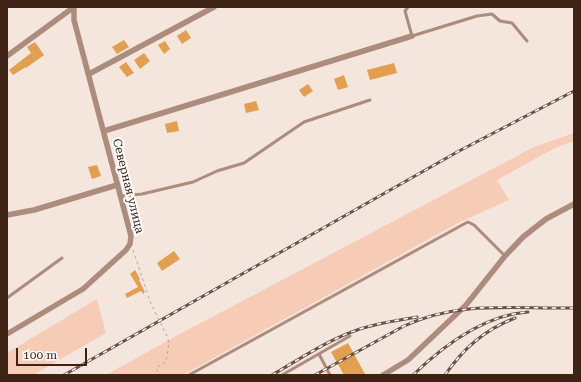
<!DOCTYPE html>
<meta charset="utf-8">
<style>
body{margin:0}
#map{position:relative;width:581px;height:382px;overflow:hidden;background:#f4e5dd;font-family:"Roboto Serif",serif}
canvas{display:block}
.frame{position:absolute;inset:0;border:8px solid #3e2214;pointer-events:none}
.scale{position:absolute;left:16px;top:348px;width:71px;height:18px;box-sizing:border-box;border:2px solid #3e2214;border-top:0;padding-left:5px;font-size:12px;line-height:14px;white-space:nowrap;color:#3e2214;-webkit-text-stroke:3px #fff;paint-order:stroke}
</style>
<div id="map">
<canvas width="581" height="382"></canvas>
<div class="frame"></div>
<div class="scale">100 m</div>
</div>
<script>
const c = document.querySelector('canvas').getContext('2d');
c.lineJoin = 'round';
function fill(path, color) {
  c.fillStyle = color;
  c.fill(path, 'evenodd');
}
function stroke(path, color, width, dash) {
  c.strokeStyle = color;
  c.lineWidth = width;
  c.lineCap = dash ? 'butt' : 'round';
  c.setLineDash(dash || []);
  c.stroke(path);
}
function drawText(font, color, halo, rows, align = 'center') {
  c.font = font + ' "Roboto Serif",serif';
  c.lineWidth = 4;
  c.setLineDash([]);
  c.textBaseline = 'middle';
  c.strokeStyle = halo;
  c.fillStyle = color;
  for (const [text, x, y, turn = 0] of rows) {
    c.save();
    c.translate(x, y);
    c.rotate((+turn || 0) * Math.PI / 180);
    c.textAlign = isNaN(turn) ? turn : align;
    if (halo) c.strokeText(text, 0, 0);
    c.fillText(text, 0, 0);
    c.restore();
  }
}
fill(new Path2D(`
 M574,133V141L555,148L497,180L509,200L458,223L183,375H106L176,336L534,147Z
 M97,299L106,333L33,375H7V353Z`), '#f7ccb7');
fill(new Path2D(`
 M186,30L191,38L182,44L177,36Z
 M124,40L129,47L117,54L112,47Z
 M165,41L170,49L164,54L158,45Z
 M35,42L44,55L26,68V67L13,75L9,70L31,53L27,47Z
 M144,53L150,61L140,69L134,60Z
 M126,62L134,73L127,77L119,67Z
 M394,63L397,73L370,80L367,70Z
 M344,75L348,87L338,90L334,79Z
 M308,84L313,91L304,97L299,90Z
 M256,101L259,110L246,113L244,104Z
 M177,121L179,131L167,133L165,124Z
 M97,165L101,176L92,179L88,167Z
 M174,251L180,259L162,271L157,263Z
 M135,270L140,279L139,280L145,292L143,294L141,291L127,298L125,294L138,287L130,274Z
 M348,343L365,374L363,375H344L331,352Z`), '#e29f52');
stroke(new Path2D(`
 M133,250L151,304L167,336L169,343L166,362L156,368L159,375`), '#baa79d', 1, [3, 3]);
stroke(new Path2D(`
 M408,7L405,11L412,36L477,16L492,14L500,21L512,23L527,41
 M121,196L142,194L193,182L217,171L244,163L304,122L370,100
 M7,298L62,258
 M319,354L330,375
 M189,375L464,224L468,222L474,225L505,256
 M282,375L350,336`), '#ab8c7d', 3);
stroke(new Path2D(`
 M7,56L74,7
 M89,74L214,7
 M104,131L412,36
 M7,215L34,210L117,185
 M7,334L83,289L126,250L130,244L131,236L74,20V7
 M383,375L408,360L466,305L505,256L523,237L546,219L574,204`), '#ab8c7d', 5.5);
const rail = new Path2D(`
 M64,375L459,151L574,91
 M272,375C300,359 329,339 360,329C378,323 398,320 417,317
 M315,375L404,326C460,300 515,309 574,308
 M413,375C443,346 484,315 528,312
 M445,375C463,349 484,330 515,318`);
stroke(rail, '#6b5245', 3);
stroke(rail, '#fff', 1.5, [4.5]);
drawText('12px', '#3e2214', '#fff', [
 ["Северная улица",128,186,76]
]);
</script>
